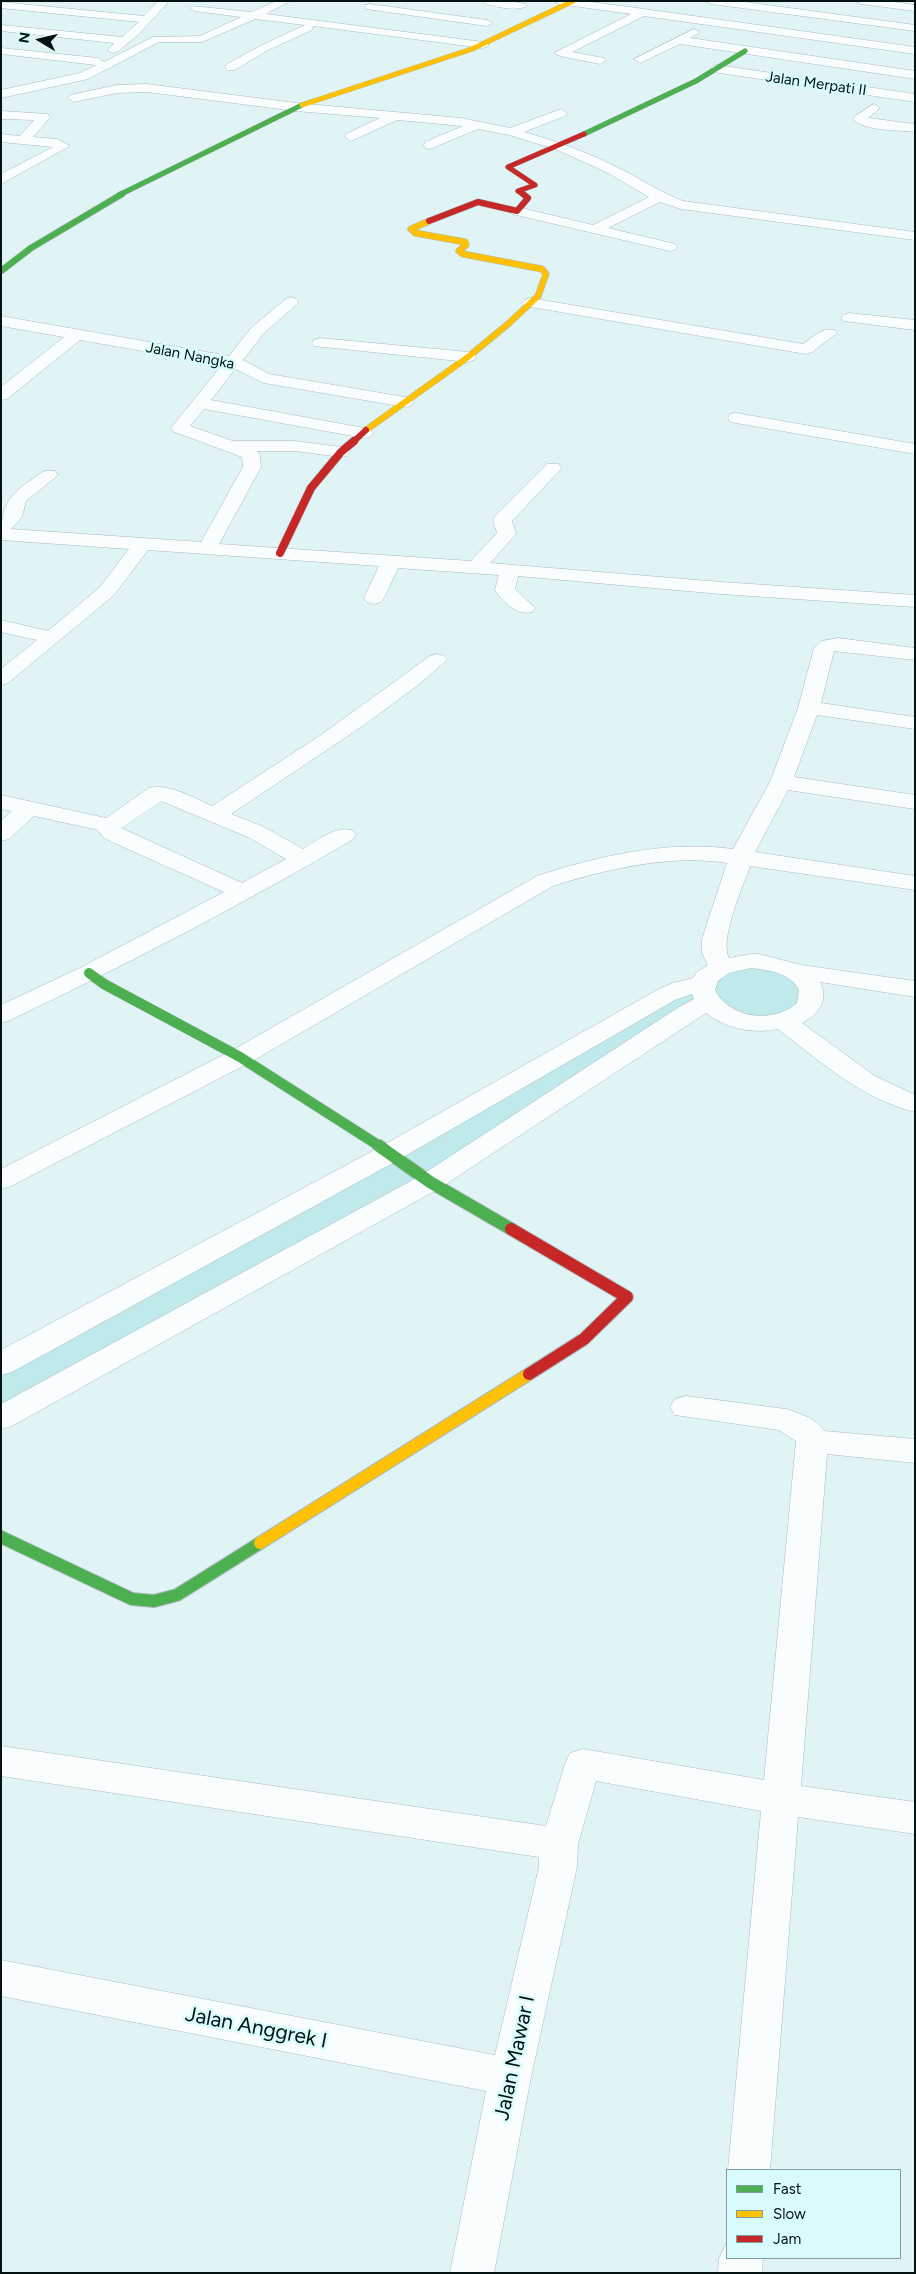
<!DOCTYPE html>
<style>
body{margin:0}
#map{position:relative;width:916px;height:2274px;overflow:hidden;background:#e0f3f5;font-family:Figtree,sans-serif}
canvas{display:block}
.frame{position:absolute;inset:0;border:2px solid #031213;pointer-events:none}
.legend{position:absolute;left:726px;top:2169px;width:175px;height:90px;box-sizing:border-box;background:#d8fbfd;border:1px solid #839e9f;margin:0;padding:6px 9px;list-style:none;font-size:15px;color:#031213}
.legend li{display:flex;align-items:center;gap:10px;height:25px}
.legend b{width:25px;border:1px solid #839e9f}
.north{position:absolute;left:15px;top:15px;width:50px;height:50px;-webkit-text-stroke:4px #d8fbfd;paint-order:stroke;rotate:279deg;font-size:14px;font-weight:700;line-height:20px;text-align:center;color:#031213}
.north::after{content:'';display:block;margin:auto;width:18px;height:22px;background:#031213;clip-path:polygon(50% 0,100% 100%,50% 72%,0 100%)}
</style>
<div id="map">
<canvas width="916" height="2274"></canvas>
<div class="frame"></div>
<ul class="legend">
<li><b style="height:6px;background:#4caf50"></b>Fast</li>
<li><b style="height:6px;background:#ffc107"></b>Slow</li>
<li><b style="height:6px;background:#c62828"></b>Jam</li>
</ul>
<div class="north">N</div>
</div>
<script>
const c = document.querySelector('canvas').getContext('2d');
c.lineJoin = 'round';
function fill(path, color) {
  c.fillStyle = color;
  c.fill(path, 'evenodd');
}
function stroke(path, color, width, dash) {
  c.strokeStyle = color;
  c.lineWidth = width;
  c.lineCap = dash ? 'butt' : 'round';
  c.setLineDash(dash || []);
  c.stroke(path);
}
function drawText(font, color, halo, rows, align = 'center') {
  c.font = font + ' Figtree,sans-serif';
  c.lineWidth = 5;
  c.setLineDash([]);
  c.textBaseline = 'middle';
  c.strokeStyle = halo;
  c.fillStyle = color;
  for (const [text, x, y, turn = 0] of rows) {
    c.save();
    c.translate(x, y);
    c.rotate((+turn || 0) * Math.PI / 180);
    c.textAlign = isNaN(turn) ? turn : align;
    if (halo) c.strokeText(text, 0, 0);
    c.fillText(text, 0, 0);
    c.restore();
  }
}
fill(new Path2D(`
 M784,966L811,1000L767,1023L707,1003L430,1182L1,1418V1364L721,967Z`), '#c0e9ec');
const street = new Path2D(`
 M158,1H169L139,34L117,52L113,53L107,50L114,43L1,31V25L122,37L139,22L1,8V2L144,16Z
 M276,1H290L266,14L483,42L489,45L483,48L313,26L312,30L268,50L235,70H227L225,67L227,64L260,46L305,25L255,19L202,42H159L88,79L1,98V90L80,73L96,65L1,54V48L98,58L104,62L153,37L200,36L241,17L195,11L190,8L191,6L252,12Z
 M482,1H511L525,4L526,6C519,12 489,7 482,1Z
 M554,1H584L644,9L915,47V54L644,16L572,52L604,58L606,60L600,64L560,56L554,53L631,14L559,4Z
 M706,1H738L915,25V31L711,4Z
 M856,1H888L915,5V11L861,4Z
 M370,4L487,20L493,23L487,26L366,9L365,7L366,5Z
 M694,29L700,32L690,38L915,71V79L680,44L644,61L640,63L634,59Z
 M717,65L915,94V102L713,72L711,69L713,66Z
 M147,84L296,103L461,118L510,128L561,109L567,113L565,116L524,132C555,141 585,151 614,166C638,177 659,192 683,201L915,232V240L681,209L660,202L608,228L675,244L677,247L675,250L670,251L512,214L510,211L517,207L593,225L649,197L606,172L555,149L509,135L478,129L430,149L425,148L424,145L425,142L463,126L397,120L351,141L345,137L346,134L380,118L296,111L147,92L117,93L74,102L68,98L70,95L117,85Z
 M874,104L880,108L868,118L915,124V132C899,130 863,131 853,119L855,116Z
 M1,111L48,114L50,117L33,137L57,139L70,146L1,184V174L53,147L1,142V134L20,136L34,120L1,119Z
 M291,297L296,299L299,302L296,305L263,334L243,360L269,374L405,397L411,398L413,402L411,406L405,407L264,383L235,369L211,400L364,428L370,429L373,433L370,437L364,438L204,409L190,426L233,441H295L341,447L347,448L350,452L347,456L341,457L295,451H257L260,455L261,467L219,544L471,561L497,533L493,520L495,516L547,464H559L562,468L512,521L516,534L490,563L721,582L915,595V607L721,594L518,576L515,589L535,608L532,612C517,616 503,602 495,590L499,575L398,568L384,598L381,602L374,604L367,602L364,598L379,566L148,550L114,595L8,683L1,685V669L37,640L1,632V620L48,631L100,587L129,549L1,540C1,509 7,495 34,478C41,472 46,469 55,471L58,475L26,501L22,517L11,529L201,542L243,467L242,457L183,435L174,432L171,428L222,365L80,340L7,399L1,400V387L64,337L1,326V316L229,356L252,327L286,299Z
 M530,298L803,344C813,337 822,327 835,330L837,333L812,352L806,354L525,306L522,303L525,300Z
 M849,313L915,320V330L844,321L841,318L844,315Z
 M320,338L468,352L474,354L476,357L474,360L468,362L314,346L312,343L314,340Z
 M736,413L915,444V454L730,422L728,418L730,414Z
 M838,638L915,648V660L834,651L821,703L915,717V729L817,715L794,777L915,795V809L788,790L755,852L915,876V890L750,866C743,887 719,939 729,958L751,954H759L801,965L915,981V997L820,982C829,1000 819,1014 802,1023L875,1076L915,1095V1112C862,1099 821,1062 778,1029C754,1034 726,1029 706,1013L440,1188L12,1426L1,1429V1404L420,1176L679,1007L694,999L692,994L675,1000L400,1159L12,1372L1,1375V1350L380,1147L657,990L673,983L693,978L697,972L708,965L702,953V939L727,863C672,854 606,869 553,886L249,1063L11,1186L1,1189V1169L231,1051L537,876C598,856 668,840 733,849L770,782L798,708L814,648L822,641ZM751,968C768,970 791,973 799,990L797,1003C773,1024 730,1019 715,990L718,981L729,973Z
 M437,654L444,656L447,660L418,685L364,725L231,814L264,827L303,849C318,840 334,826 352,830L356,835L352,840C241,905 126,965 10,1020L1,1023V1005L80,968L224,892L112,842L103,837L98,830L34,816L9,839L1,841V821L12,811L1,809V795L106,818L149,788C170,783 193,798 212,806L321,735L430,656ZM161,801L248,837L286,859L242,883L121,828Z
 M686,1396L786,1409C799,1413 817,1419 824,1431L915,1439V1463L827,1454L801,1786L915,1802V1834L798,1817L770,2170H728L761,1811L596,1781L578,1844L577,1867L531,2077L494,2273H450L486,2091L1,1996V1960L495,2055L539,1867V1857L1,1776V1746L546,1826L565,1764L570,1753L583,1749L764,1780L796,1441L779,1430L675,1415L670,1407L675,1399Z
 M727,2242V2258H763L762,2273H718L719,2258Z`);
const fastFar3 = new Path2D(`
 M584,134L696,81L745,51
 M119,195L302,105`);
const fastFar2 = new Path2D(`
 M1,271L31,248L122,194`);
const fastFar1 = new Path2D(`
 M89,973L104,984L240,1057L381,1147`);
const fast = new Path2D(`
 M379,1146L430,1182L511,1229
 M1,1537L132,1599L154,1601L177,1595L260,1543`);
const slowFar2 = new Path2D(`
 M302,105L472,49L573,1`);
const slowFar1 = new Path2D(`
 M366,430L468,357L508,324L538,296L546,274L542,269L463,254L459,251L466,245L465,242L415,233L411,229L429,221`);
const slow = new Path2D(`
 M260,1543L529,1374`);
const jamFar3 = new Path2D(`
 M524,195L518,191L535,185L508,167L584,134`);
const jamFar2 = new Path2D(`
 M429,221L478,202L517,211L528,198L523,194
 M353,442L366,430`);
const jamFar1 = new Path2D(`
 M280,553L311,488L341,452L354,441`);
const jam = new Path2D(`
 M511,1229L627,1297L584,1339L529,1374`);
stroke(street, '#aabbbc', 1);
stroke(fastFar3, '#aabbbc', 5.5);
stroke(fastFar2, '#aabbbc', 7);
stroke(fastFar1, '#aabbbc', 11);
stroke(fast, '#aabbbc', 14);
stroke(slowFar2, '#aabbbc', 5.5);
stroke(slowFar1, '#aabbbc', 7);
stroke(slow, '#aabbbc', 14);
stroke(jamFar3, '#aabbbc', 5.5);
stroke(jamFar2, '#aabbbc', 7);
stroke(jamFar1, '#aabbbc', 9);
stroke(jam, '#aabbbc', 14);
fill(street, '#fafdfe');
stroke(fastFar3, '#4caf50', 5);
stroke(fastFar2, '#4caf50', 6);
stroke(fastFar1, '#4caf50', 10);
stroke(fast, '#4caf50', 12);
stroke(slowFar2, '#ffc107', 5);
stroke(slowFar1, '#ffc107', 6);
stroke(slow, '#ffc107', 12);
stroke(jamFar3, '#c62828', 5);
stroke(jamFar2, '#c62828', 6);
stroke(jamFar1, '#c62828', 8);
stroke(jam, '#c62828', 12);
drawText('15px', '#031213', '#d8fbfd', [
 ["Jalan Merpati II",816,84,8],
 ["Jalan Nangka",190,356,11]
]);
drawText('21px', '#031213', '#d8fbfd', [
 ["Jalan Anggrek I",256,2028,11],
 ["Jalan Mawar I",515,2058,-78]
]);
</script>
